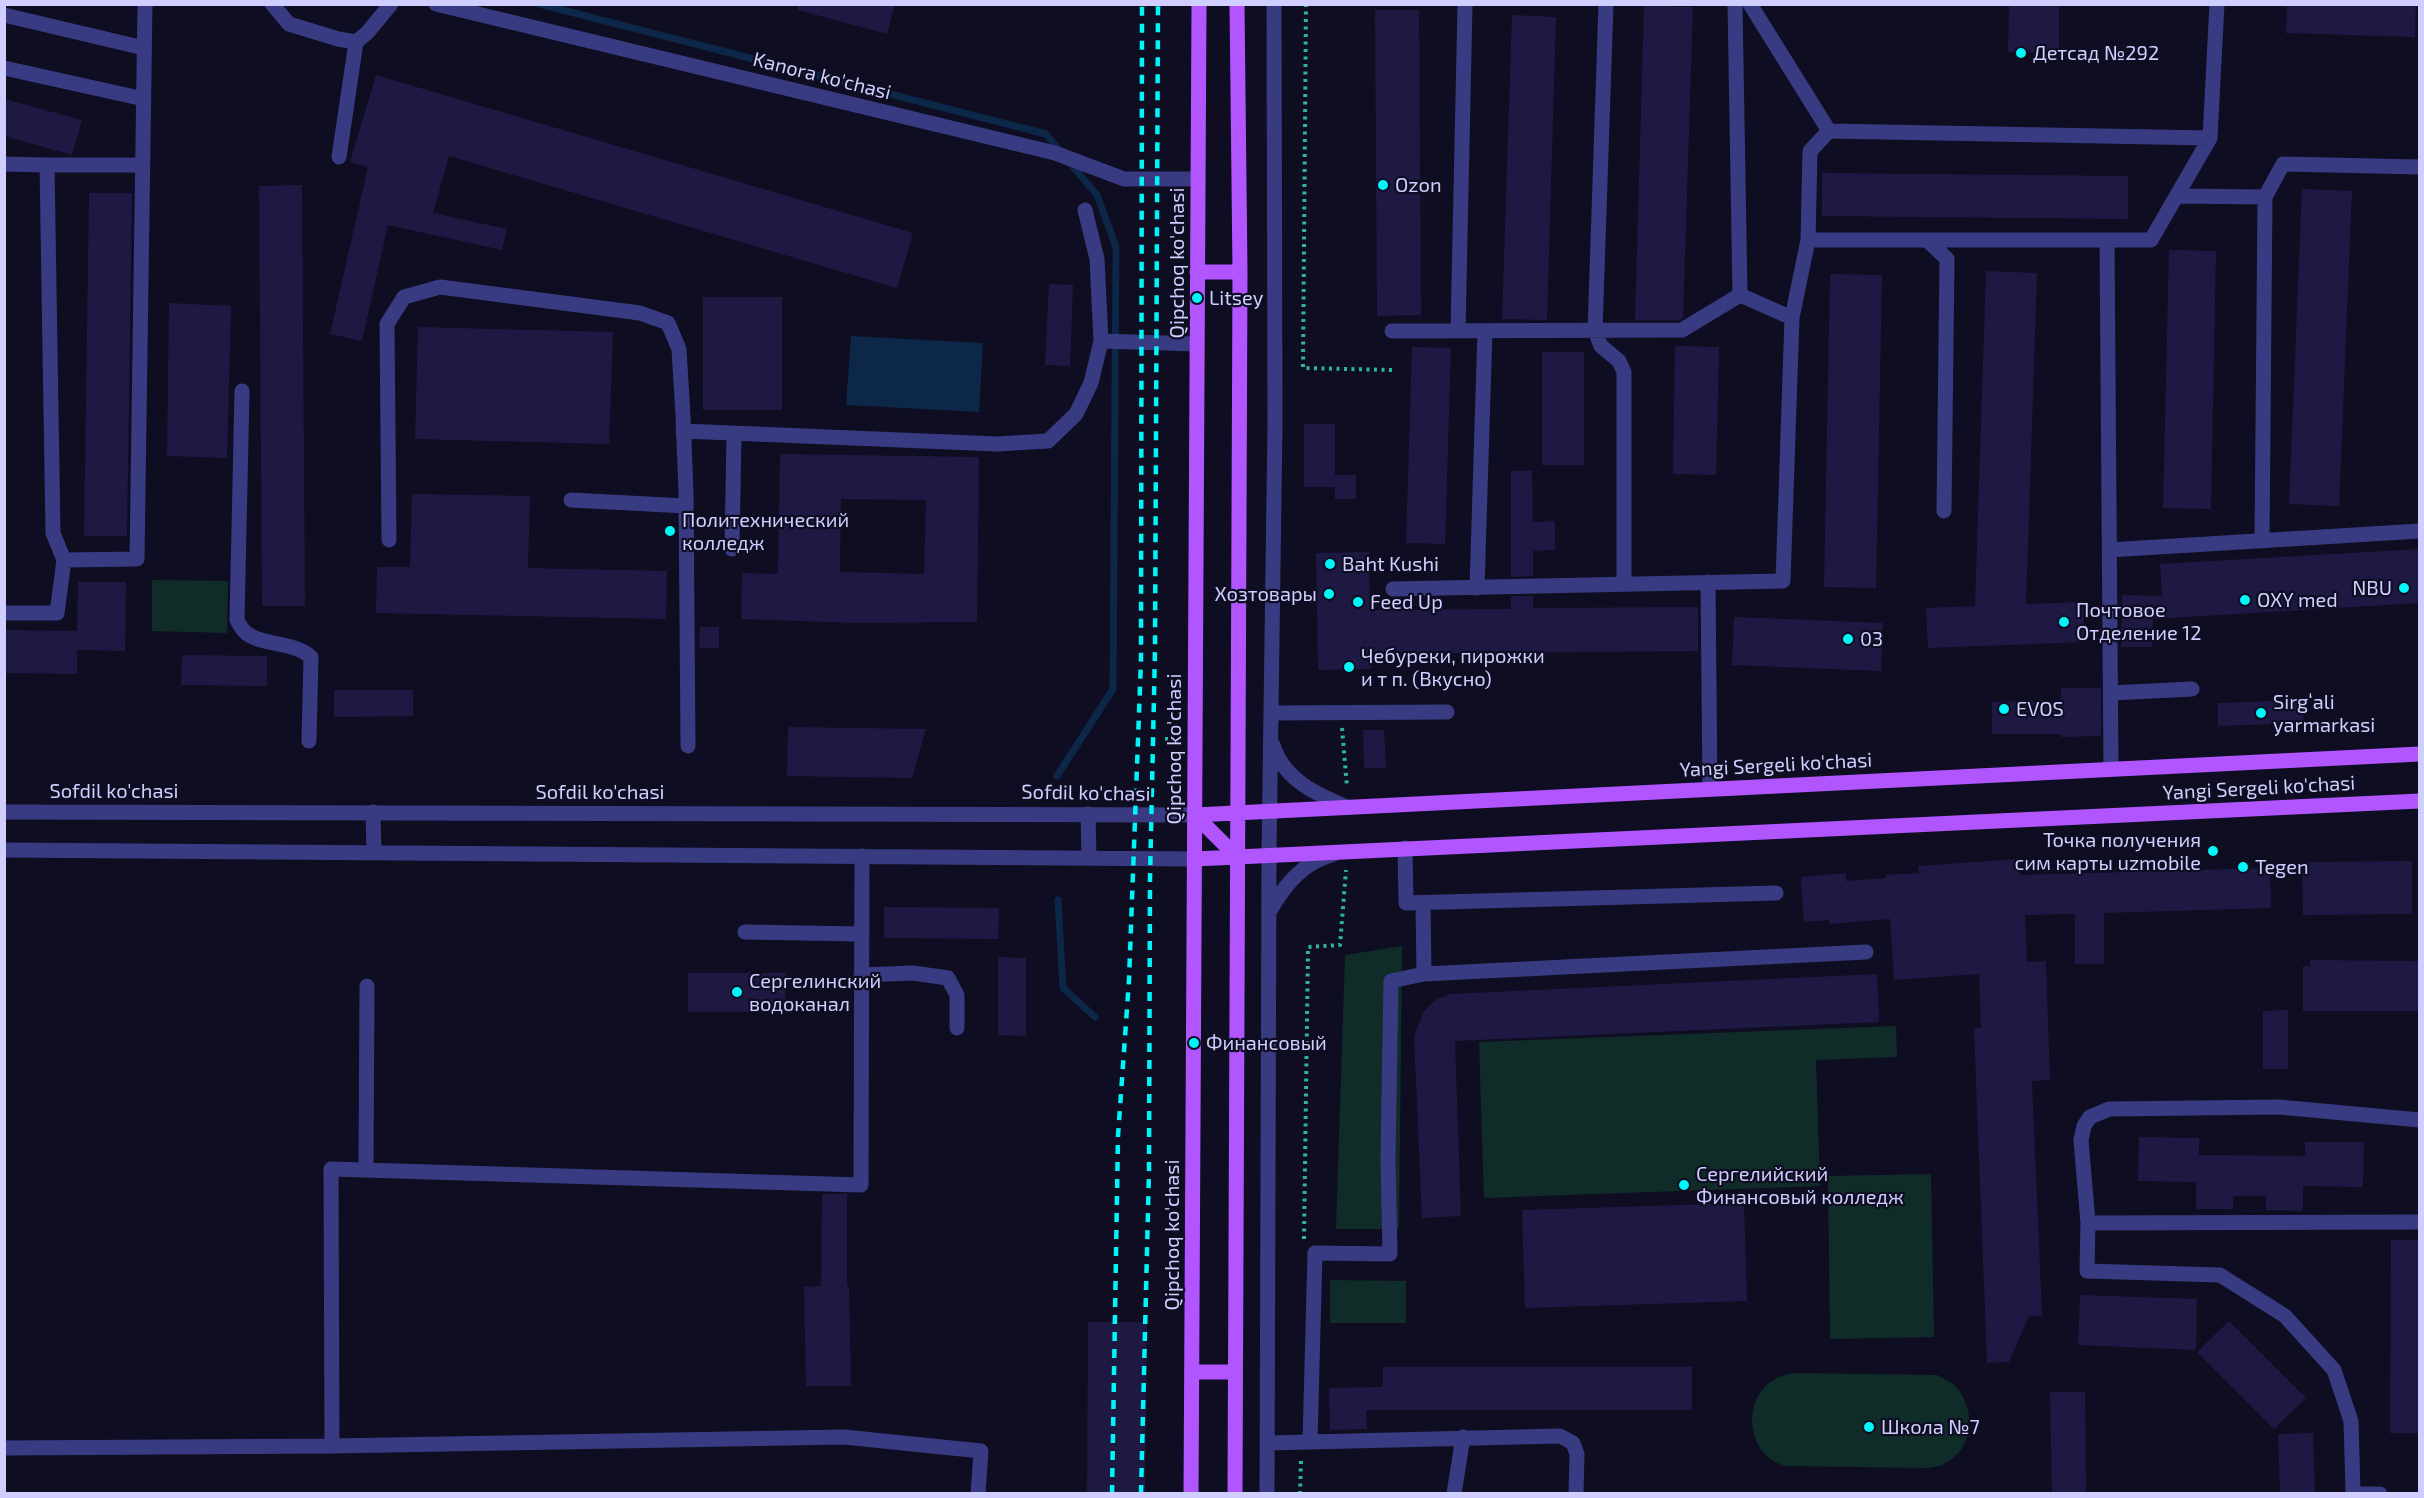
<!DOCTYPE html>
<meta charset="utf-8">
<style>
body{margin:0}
#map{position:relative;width:2424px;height:1498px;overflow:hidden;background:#0f0d22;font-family:"Exo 2",sans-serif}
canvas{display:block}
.frame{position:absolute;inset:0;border:6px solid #cfceff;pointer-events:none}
</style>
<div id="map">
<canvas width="2424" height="1498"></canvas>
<div class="frame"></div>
</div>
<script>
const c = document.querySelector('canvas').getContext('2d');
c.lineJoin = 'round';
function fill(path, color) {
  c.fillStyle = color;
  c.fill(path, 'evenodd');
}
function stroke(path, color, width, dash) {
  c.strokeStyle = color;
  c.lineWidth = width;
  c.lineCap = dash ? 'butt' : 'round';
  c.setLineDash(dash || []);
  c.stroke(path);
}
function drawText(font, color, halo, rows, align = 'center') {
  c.font = font + ' "Exo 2",sans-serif';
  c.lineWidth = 4.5;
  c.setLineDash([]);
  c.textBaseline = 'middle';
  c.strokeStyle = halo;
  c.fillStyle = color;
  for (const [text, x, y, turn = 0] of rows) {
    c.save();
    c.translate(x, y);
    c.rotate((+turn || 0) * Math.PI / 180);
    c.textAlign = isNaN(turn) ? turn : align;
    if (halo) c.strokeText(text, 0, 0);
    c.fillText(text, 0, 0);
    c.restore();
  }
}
fill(new Path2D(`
 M152,580L228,581L227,633L152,631Z
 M1402,946L1399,1229H1336L1345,955Z
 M1896,1026L1897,1057L1816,1060L1820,1186L1484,1198L1479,1042Z
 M1931,1174L1934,1337L1830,1339L1828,1176Z
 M1330,1280L1406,1281V1323H1330Z
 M1795,1373L1937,1375C1942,1378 1949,1381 1953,1384C1977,1406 1975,1449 1944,1464C1939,1467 1931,1467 1926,1468L1784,1466C1779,1463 1772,1461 1768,1457C1744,1435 1747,1393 1777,1378C1782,1375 1790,1374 1795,1373Z`), '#102c28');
fill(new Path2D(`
 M851,336L983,343L979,412L846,405Z`), '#0c2747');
stroke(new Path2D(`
 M539,4L1046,134L1061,152
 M1057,776L1113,689L1116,247L1097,195L1070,163
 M1058,900L1063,988L1095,1017`), '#0c2747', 7);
fill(new Path2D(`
 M798,4H895L887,34L798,10Z
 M2009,4H2059V53L2008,52Z
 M2287,4H2416L2415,37L2286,33Z
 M1644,6L1693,7L1683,318L1679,320H1635Z
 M1375,10H1419L1421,315L1377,316Z
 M1512,15L1556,17L1547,320L1502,319Z
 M376,75L913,233L897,288L449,156L433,213L507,229L502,250L388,225L362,341L330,334L368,167L350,162Z
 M4,99L82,120L72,155L4,136Z
 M1822,173L2128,176V219L1822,216Z
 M302,185L305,606H262L259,186Z
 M2302,189L2352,191L2339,506L2289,504Z
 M89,193H132L127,536H84Z
 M2169,250L2216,251L2211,509L2163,508Z
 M1986,271L2037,273L2026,604L2083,602L2085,642L1928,648L1926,608L1975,606Z
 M1830,274L1882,275L1876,588L1824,587Z
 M1049,284L1073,285L1070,366L1045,365Z
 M703,297H782V410H703Z
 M169,303L231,306L227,458L167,456Z
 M418,327L613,332L609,444L415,439Z
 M1675,346L1719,347L1716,475L1673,474Z
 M1412,347L1451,348L1445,544L1406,543Z
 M1542,352H1584V465H1542Z
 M1304,424H1335V487H1304Z
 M780,454L979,457L977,622L858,623L741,619L742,573L778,574ZM841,499L926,500L924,574L840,572Z
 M1511,471H1532L1533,522L1555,521V550L1533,551V576L1511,577Z
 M1335,475H1356V499H1335Z
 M412,494L530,496L528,568L667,571L666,619L376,613L377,567H410Z
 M2420,549V603L2153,619L2152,647H2121L2122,595L2162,596L2160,564Z
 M1369,552L1370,610L1511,609V596H1533V608L1698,607V651L1370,654L1371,669L1318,670L1316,553Z
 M78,582H126L125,651L77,650V674L4,673V630L77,631Z
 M1734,617L1883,623L1881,671L1732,665Z
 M700,627H719V648H699Z
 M182,655L267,656V686L181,685Z
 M2061,688H2101V736L2061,737V734H1992V702L2061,701Z
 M334,690H413V716L334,717Z
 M2303,700L2304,723L2218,726V703Z
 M788,727L926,729L912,778L787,776Z
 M1363,730H1384L1386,768H1364Z
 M2019,859L2020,875L2270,868L2271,908L2104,913V964H2075V914L2025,915L2027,962L2046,961L2050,1080L2032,1081L2042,1316H2029L2009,1362L1987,1363L1974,1029L1981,1028L1979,974L1894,980L1890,919L1829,924V920L1804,922L1801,877L1846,873V881L1886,878L1885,875L1919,873L1918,866Z
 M2412,861V914L2303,915L2302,862Z
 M884,907L999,908L998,939L884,938Z
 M998,957L1026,958V1036L998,1035Z
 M2310,960L2420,961V1011H2303V966H2310Z
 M688,973H786L785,1012H688Z
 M1877,974L1879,1022L1455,1041L1461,1216L1422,1218L1414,1036L1424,1011L1437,999L1451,994Z
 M2288,1010V1069H2263V1011Z
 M2139,1137L2199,1138V1155L2305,1156V1142H2364L2363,1187L2303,1186V1211L2266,1210V1196H2233V1209H2196V1182L2138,1181Z
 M822,1194H847V1286H849L851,1386H806L804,1287L821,1286Z
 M1744,1203L1747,1301L1525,1308L1522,1210Z
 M2391,1240H2420V1433H2390Z
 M2080,1295L2197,1299L2196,1350L2078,1345Z
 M2229,1321L2306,1398L2274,1429L2197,1352Z
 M1088,1322H1147L1145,1494H1087Z
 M1383,1367H1692V1410H1366L1367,1429L1330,1430L1329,1388L1383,1387Z
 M2050,1392H2085L2086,1494H2052Z
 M2313,1433L2315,1494H2280L2278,1434Z`), '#1e1943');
stroke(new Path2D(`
 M1306,4L1303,368L1393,370
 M1342,728L1347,787
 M1165,739H1176
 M1304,1239L1308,947L1340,945L1346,870
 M1300,1494L1301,1460`), '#2db4a0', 4, [3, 4.5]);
stroke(new Path2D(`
 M272,4L289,24L338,39L356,42L367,33L391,4
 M436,4L1055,153L1124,179H1198
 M1606,4L1595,331L1601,346L1619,361L1624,372V584
 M1735,4L1740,295
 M1750,4L1829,131L2210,138L2217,4
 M4,15L144,48
 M4,68L144,99
 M1829,131L1810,151L1808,240H2151L2210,138
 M339,157L356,42
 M4,164L47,165
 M2177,196L2265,197L2262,541
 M2265,197L2283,164L2420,167
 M1085,210L1097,259L1101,341L1197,344
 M2107,240L2111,769
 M1928,241L1947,259L1944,511
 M1792,318L1808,240
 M1392,331L1682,330L1740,295
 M1458,331L1465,4
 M242,391L237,620C239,624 242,629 245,632C261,646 293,641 311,657L309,741
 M683,431L997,444L1048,441L1076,414L1091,383L1101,341
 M571,500L686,506
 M389,540L387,324L404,297L440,287L640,313L668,323L679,349L683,416L686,492L688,746
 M732,549L734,433
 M2109,550L2420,531
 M64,560L53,533L47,165H143
 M1708,582L1710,789
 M1477,588L1485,331
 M1393,589L1783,581L1792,318L1740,295
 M4,613H57L64,560L137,559L145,4
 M2111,693L2192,689
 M1271,713L1447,712
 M1273,745C1284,780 1316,794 1347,807
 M4,812L1195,815
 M373,812L374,853
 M1088,814L1089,858
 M1405,848L1406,903L1776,893
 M4,850L1195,859
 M1423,903L1424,974L1866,952
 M1271,909C1286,883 1304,862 1334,854
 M745,932L861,934
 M861,975L913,973L948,978L957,995V1028
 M366,1170L367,986
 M2088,1223L2420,1222
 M1310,1441L1315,1253L1390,1254L1388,1158L1391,981L1424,974
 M1267,1443L1560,1436L1573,1443L1577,1454L1576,1494
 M332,1446L331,1169L861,1185L862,856
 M4,1448L332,1446L844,1437L981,1451L978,1494
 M2353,1492L2351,1421L2334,1370L2285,1316L2220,1275L2087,1271L2088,1223L2081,1140L2084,1126L2090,1117L2109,1109L2279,1107L2420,1120
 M1267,1494L1269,855L1275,423L1274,4
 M1454,1494L1463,1437
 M2353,1494H2380`), '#383b81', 15);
stroke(new Path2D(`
 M1197,272H1240
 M1195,815L2420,754
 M1195,815L1237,857
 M1195,859L2420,801
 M1192,1372H1235
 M1191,1494L1199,4
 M1235,1494L1240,272L1237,4`), '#b155ff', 15);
stroke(new Path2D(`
 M1112,1494L1118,1136L1129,980L1141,660L1142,4
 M1141,1494L1149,1171L1150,879L1155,650L1158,4`), '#00f6f9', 4.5, [9, 8]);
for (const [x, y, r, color] of [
 [2021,53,6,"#00f6f9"],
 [1383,185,6,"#00f6f9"],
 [1197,298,6,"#00f6f9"],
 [670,531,6,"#00f6f9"],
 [1330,564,6,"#00f6f9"],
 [2404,588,6,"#00f6f9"],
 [1329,594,6,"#00f6f9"],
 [2245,600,6,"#00f6f9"],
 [1358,602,6,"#00f6f9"],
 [2064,622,6,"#00f6f9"],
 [1848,639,6,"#00f6f9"],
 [1349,667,6,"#00f6f9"],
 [2004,709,6,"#00f6f9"],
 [2261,713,6,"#00f6f9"],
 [2213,851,6,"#00f6f9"],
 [2243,867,6,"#00f6f9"],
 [737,992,6,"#00f6f9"],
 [1194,1043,6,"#00f6f9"],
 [1684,1185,6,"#00f6f9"],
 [1869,1427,6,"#00f6f9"]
]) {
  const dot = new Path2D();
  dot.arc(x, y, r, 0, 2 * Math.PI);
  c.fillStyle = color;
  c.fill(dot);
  stroke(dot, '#0f0d22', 2);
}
drawText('20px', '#cfceff', '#0f0d22', [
 ["Детсад №292",2033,53],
 ["Ozon",1395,185],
 ["Litsey",1209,298],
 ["Политехнический",682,520],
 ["колледж",682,543],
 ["Baht Kushi",1342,564],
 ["NBU",2392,588,"right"],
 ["Хозтовары",1317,594,"right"],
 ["OXY med",2257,600],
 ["Feed Up",1370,602],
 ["Почтовое",2076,610],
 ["Отделение 12",2076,633],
 ["03",1860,639],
 ["Чебуреки, пирожки",1361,656],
 ["и т п. (Вкусно)",1361,679],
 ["Sirgʻali",2273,702],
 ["yarmarkasi",2273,725],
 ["EVOS",2016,709],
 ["Точка получения",2201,840,"right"],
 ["сим карты uzmobile",2201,863,"right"],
 ["Tegen",2255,867],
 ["Сергелинский",749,981],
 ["водоканал",749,1004],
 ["Финансовый",1206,1043],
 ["Сергелийский",1696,1174],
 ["Финансовый колледж",1696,1197],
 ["Школа №7",1881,1427]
], 'left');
drawText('20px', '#cfceff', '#0f0d22', [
 ["Kanora ko'chasi",822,76,14],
 ["Qipchoq ko'chasi",1177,263,-90],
 ["Qipchoq ko'chasi",1174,749,-90],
 ["Yangi Sergeli ko'chasi",1776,765,-3],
 ["Yangi Sergeli ko'chasi",2259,788,-3],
 ["Sofdil ko'chasi",114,791],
 ["Sofdil ko'chasi",600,792],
 ["Sofdil ko'chasi",1086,793,1],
 ["Qipchoq ko'chasi",1172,1235,-90]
]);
</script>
